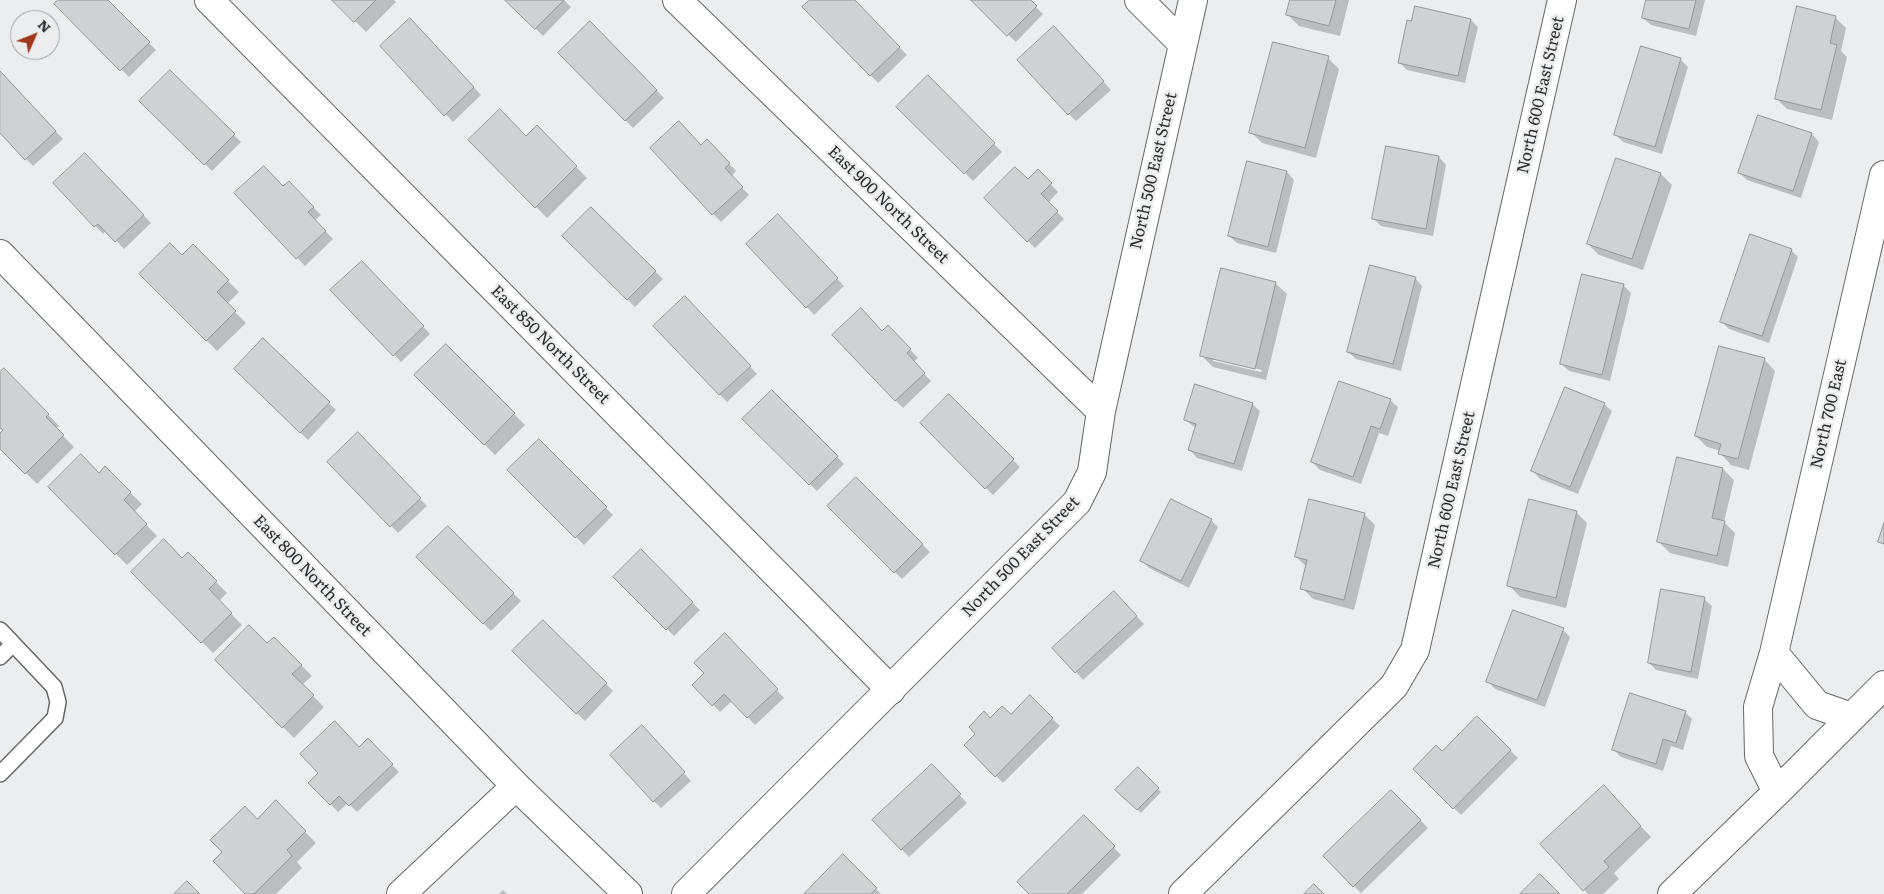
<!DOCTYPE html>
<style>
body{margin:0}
#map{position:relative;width:1884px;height:894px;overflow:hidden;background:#ecedee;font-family:Literata,serif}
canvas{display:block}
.north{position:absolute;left:10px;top:10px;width:50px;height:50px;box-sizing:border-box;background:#ecedee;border:1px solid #9fa0a0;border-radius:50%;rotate:46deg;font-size:14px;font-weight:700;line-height:20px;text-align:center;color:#2c2c2c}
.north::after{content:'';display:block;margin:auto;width:18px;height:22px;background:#a03919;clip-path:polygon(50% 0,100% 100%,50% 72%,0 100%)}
</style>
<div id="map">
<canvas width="1884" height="894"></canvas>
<div class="north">N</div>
</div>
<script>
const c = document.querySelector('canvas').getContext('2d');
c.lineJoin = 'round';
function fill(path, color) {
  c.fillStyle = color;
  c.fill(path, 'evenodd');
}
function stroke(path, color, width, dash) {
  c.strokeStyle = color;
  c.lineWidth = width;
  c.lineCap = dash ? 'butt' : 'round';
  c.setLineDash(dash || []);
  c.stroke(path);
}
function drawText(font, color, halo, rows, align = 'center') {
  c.font = font + ' Literata,serif';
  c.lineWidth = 5;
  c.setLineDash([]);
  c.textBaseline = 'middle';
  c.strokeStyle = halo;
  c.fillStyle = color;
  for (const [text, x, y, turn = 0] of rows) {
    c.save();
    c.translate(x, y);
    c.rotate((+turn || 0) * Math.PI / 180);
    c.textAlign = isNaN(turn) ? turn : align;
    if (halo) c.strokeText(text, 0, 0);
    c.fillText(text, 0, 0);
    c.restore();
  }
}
fill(new Path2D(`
 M60,0H106L156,50L129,77L56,4Z
 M334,0H394L396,2L366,32Z
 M507,0H564L571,7L543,36Z
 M812,0H853L907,55L878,83L804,7Z
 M972,0H1029L1043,14L1016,42Z
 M1292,0H1349L1340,36L1299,26L1288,15Z
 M1648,0H1705L1696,36L1651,25L1643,18Z
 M1835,17L1846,28L1841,51L1847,57L1832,120L1787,109L1776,98Z
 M1471,20L1478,27L1465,83L1407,70L1399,62L1412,23Z
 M590,23L664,98L633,128L560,53Z
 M417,27L481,95L453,122L381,46Z
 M1062,36L1111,90L1076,121L1069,114Z
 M1328,58L1339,69L1316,158L1262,143L1251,132Z
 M1680,59L1688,67L1662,154L1623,142L1616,135Z
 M170,72L241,142L212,171L141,101Z
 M0,73L63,139L33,166L0,131Z
 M928,77L1002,152L973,181L898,107Z
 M1758,117L1812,134L1819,142L1801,198L1747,180L1739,173Z
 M537,127L587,178L547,218L470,140L526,137Z
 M702,146L715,148L736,171L731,176L749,195L721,222L651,148Z
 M85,154L151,223L124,249L106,230L103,234L55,183Z
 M1439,157L1446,165L1433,236L1381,226L1374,219Z
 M1617,159L1661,174L1672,185L1643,270L1599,255L1588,244Z
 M1248,162L1287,172L1294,180L1276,253L1237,243L1229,236Z
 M1038,171L1058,192L1048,203L1064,219L1035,248L985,198L1028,181Z
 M289,183L321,215L315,220L333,239L305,266L236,193L283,188Z
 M591,209L663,279L635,307L564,236Z
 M785,223L844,286L814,315L807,307Z
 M193,246L239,292L227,304L246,323L217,351L141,274L182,256Z
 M1791,250L1798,257L1769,343L1729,329L1722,322Z
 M369,270L430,334L401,362L332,290Z
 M1583,276L1624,286L1631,293L1610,381L1569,371L1561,364Z
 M1415,278L1422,286L1401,371L1356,359L1348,352Z
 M1275,283L1287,294L1266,380L1213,367L1202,356ZM1213,358L1262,370L1261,372L1213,361Z
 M692,305L757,374L727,402L655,326Z
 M882,332L895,334L918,358L913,362L931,381L903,408L834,335Z
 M263,340L336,410L308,440L235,369Z
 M446,345L525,425L495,455L416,375Z
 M1764,359L1775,371L1749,470L1731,465L1720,453L1721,451L1707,447L1696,436Z
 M4,370L59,426L56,429L74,447L37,484L0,447V435L5,430L0,426V374Z
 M772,391L844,464L817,491L744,419Z
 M949,396L1020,467L993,495L922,423Z
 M1390,400L1398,407L1388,436L1379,433L1361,484L1320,470L1312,462Z
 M1252,404L1260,411L1242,471L1197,458L1190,450L1196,428L1185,420Z
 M1604,404L1612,411L1578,494L1540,479L1533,471Z
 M358,434L427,506L398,533L329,462Z
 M539,441L613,515L584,545L509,470Z
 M1678,459L1723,469L1734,480L1724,522L1735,533L1728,567L1670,553L1659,542Z
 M105,468L142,504L134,512L157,536L127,565L49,487L99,474Z
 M856,479L930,552L902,579L829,506Z
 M1576,512L1587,523L1566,608L1520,597L1509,585Z
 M1364,514L1375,525L1354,610L1313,599L1302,588L1307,567L1296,557Z
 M1211,520L1218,527L1189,588L1149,568L1142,561Z
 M448,528L521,601L491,631L418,557Z
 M640,551L700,610L674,636L615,577Z
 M188,554L227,593L219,601L242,625L213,653L133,572L182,560Z
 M1704,599L1712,606L1698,679L1656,670L1649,663Z
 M1121,600L1144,624L1083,680L1076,672Z
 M543,621L613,691L585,721L514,651Z
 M1563,630L1570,637L1545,707L1495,689L1488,681Z
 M725,635L784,698L755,725L732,701L720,712L694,685L706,673Z
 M274,638L312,676L302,685L324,707L294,738L216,660L268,645Z
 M1030,697L1060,726L1003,783L966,745L991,719L1011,716Z
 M1685,712L1692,719L1683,750L1671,746L1663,771L1621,757L1614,750Z
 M1477,718L1518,758L1461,815L1414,769L1442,753Z
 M649,735L691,781L661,808L654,801Z
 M368,740L399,772L357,812L348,803L338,812L310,783L320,773L359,748Z
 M932,766L967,803L909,857L874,820Z
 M1138,769L1161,792L1141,813L1117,790Z
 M1391,791L1428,828L1361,893L1325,856Z
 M1614,798L1651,837L1614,873L1619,879L1603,894H1588L1542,844Z
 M276,802L316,843L297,862L302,868L276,894H247L257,820Z
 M1084,817L1121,855L1082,894H1031Z
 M843,856L881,894H805Z
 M503,890L507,894H499Z`), '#0003');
const building = new Path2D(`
 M58,0H108L150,42L120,71L54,4Z
 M332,0H376L354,22Z
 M505,0H564L535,29Z
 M810,0H855L900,47L870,76L802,7Z
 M971,0H1031L1037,6L1007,36Z
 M1290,0H1336L1329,26L1286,15Z
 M1646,0H1696L1689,29L1642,18Z
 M1415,6L1471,19L1458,76L1398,63L1407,20L1411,21Z
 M1797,6L1836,16L1830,43L1837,45L1821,110L1775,99Z
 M410,18L474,87L444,116L380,46Z
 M590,21L657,90L625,121L558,53Z
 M1054,26L1104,81L1068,115L1017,60Z
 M1273,42L1329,56L1305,148L1249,133Z
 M1641,46L1681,58L1655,147L1614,135Z
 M170,70L235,134L204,165L139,101Z
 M0,71L56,131L25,160L0,133Z
 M928,75L995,143L964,174L896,107Z
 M500,109L526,136L537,125L577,166L535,208L468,140Z
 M1758,115L1812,133L1793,191L1738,173Z
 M679,121L701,145L707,139L730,163L725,168L743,187L712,215L650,148Z
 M1386,146L1439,156L1426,229L1372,219Z
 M85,153L144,215L115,242L98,224L94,227L53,183Z
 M1616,158L1661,173L1632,259L1587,244Z
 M1247,161L1287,171L1268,247L1228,236Z
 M264,166L283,186L289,181L314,207L308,212L326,231L296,259L234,193Z
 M1015,167L1028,179L1038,169L1052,183L1041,194L1058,211L1027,242L984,198Z
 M591,207L656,271L627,300L562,236Z
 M778,214L838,278L806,308L746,244Z
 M1750,234L1792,249L1762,336L1720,322Z
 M170,243L182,255L193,244L229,280L217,292L236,311L206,341L139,274Z
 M362,261L424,326L393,356L330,290Z
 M1370,265L1416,277L1393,364L1347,352Z
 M1221,268L1276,282L1255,369L1200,356Z
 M1582,274L1624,284L1602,375L1560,364Z
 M685,296L751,366L719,395L653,326Z
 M861,308L882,331L888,325L911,349L907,353L925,373L895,401L832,335Z
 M263,338L330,402L300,433L234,369Z
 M446,344L515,413L484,445L414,375Z
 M1719,346L1765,358L1738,459L1718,454L1721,444L1695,436Z
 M4,368L49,414L46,417L64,435L25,474L0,449V433L3,430L0,428V372Z
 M1339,381L1391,399L1380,429L1371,426L1353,477L1311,462Z
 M1195,384L1253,403L1234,464L1188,450L1196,424L1184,420Z
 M1565,387L1605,403L1570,487L1531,471Z
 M772,390L838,456L809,485L742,419Z
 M949,394L1014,459L985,489L920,423Z
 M358,432L421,498L390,527L327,462Z
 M539,439L607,507L575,538L507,470Z
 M81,454L99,473L105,466L131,492L124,500L147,524L115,555L48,487Z
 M1677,457L1723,468L1712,518L1725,521L1717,556L1657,542Z
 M856,477L923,544L894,573L827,506Z
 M1171,499L1212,519L1181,581L1140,561Z
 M1309,499L1365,513L1344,600L1300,589L1307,560L1295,557Z
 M1529,499L1577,511L1556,598L1507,586Z
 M1884,523V544L1878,542Z
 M448,526L514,593L483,624L416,557Z
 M164,539L182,558L188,552L217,581L209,589L232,613L201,643L131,572Z
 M641,549L693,602L666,630L613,577Z
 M1661,589L1705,597L1691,672L1648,663Z
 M1114,591L1137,616L1075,673L1052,648Z
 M1513,610L1564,628L1537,700L1486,682Z
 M543,620L607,683L576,714L512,651Z
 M249,625L267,643L274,637L302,665L292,674L314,695L282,728L215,660Z
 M725,633L778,689L747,718L724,694L712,706L692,685L704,673L694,663Z
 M1630,693L1686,711L1676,743L1663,739L1656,764L1612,750Z
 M1030,695L1053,718L995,777L964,745L975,734L969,727L984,711L990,718L1002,706L1011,714Z
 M1477,716L1511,750L1453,809L1413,769L1436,745L1442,751Z
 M335,721L359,747L368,738L393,764L349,806L339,796L330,805L308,783L318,773L300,754Z
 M642,725L685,772L653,802L610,755Z
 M932,764L961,794L901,850L872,820Z
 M1138,767L1159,788L1137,810L1115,790Z
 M1604,785L1641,826L1604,861L1609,867L1583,891L1540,844Z
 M1391,790L1421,820L1353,887L1323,856Z
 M276,800L306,831L287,850L292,856L254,894H245L213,861L222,852L210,840L245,806L257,819Z
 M1084,815L1115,846L1067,894H1029L1017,882Z
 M843,854L877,888L871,894H804Z
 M1540,874L1560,894H1520Z
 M187,881L200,894H174Z
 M1314,884L1324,894H1304Z`);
fill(building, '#d0d1d2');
stroke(building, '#959697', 1);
const service = new Path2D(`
 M0,630L54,687L58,702L55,718L0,774
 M0,657L13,644`);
const minor = new Path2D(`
 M209,0L891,690
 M677,0L1101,411
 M1139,0L1183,44
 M0,254L516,786L628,894
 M1774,653L1817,705L1851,717
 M1777,792L1759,756L1758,707L1774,653L1884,175
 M401,894L516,786
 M686,894L1077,502L1092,472L1101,411L1193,0
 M1183,894L1394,686L1415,650L1562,0
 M1672,894L1777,792L1884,685`);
stroke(service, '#666667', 18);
stroke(minor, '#666667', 30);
stroke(service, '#fff', 15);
stroke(minor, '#fff', 28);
drawText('16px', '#2c2c2c', '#ecedee', [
 ["North 600 East Street",1541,95,-77],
 ["North 500 East Street",1154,171,-77],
 ["East 900 North Street",888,205,44],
 ["East 850 North Street",550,345,45],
 ["North 700 East",1829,414,-77],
 ["North 600 East Street",1452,490,-77],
 ["North 500 East Street",1021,557,-46],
 ["East 800 North Street",312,576,46]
]);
</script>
